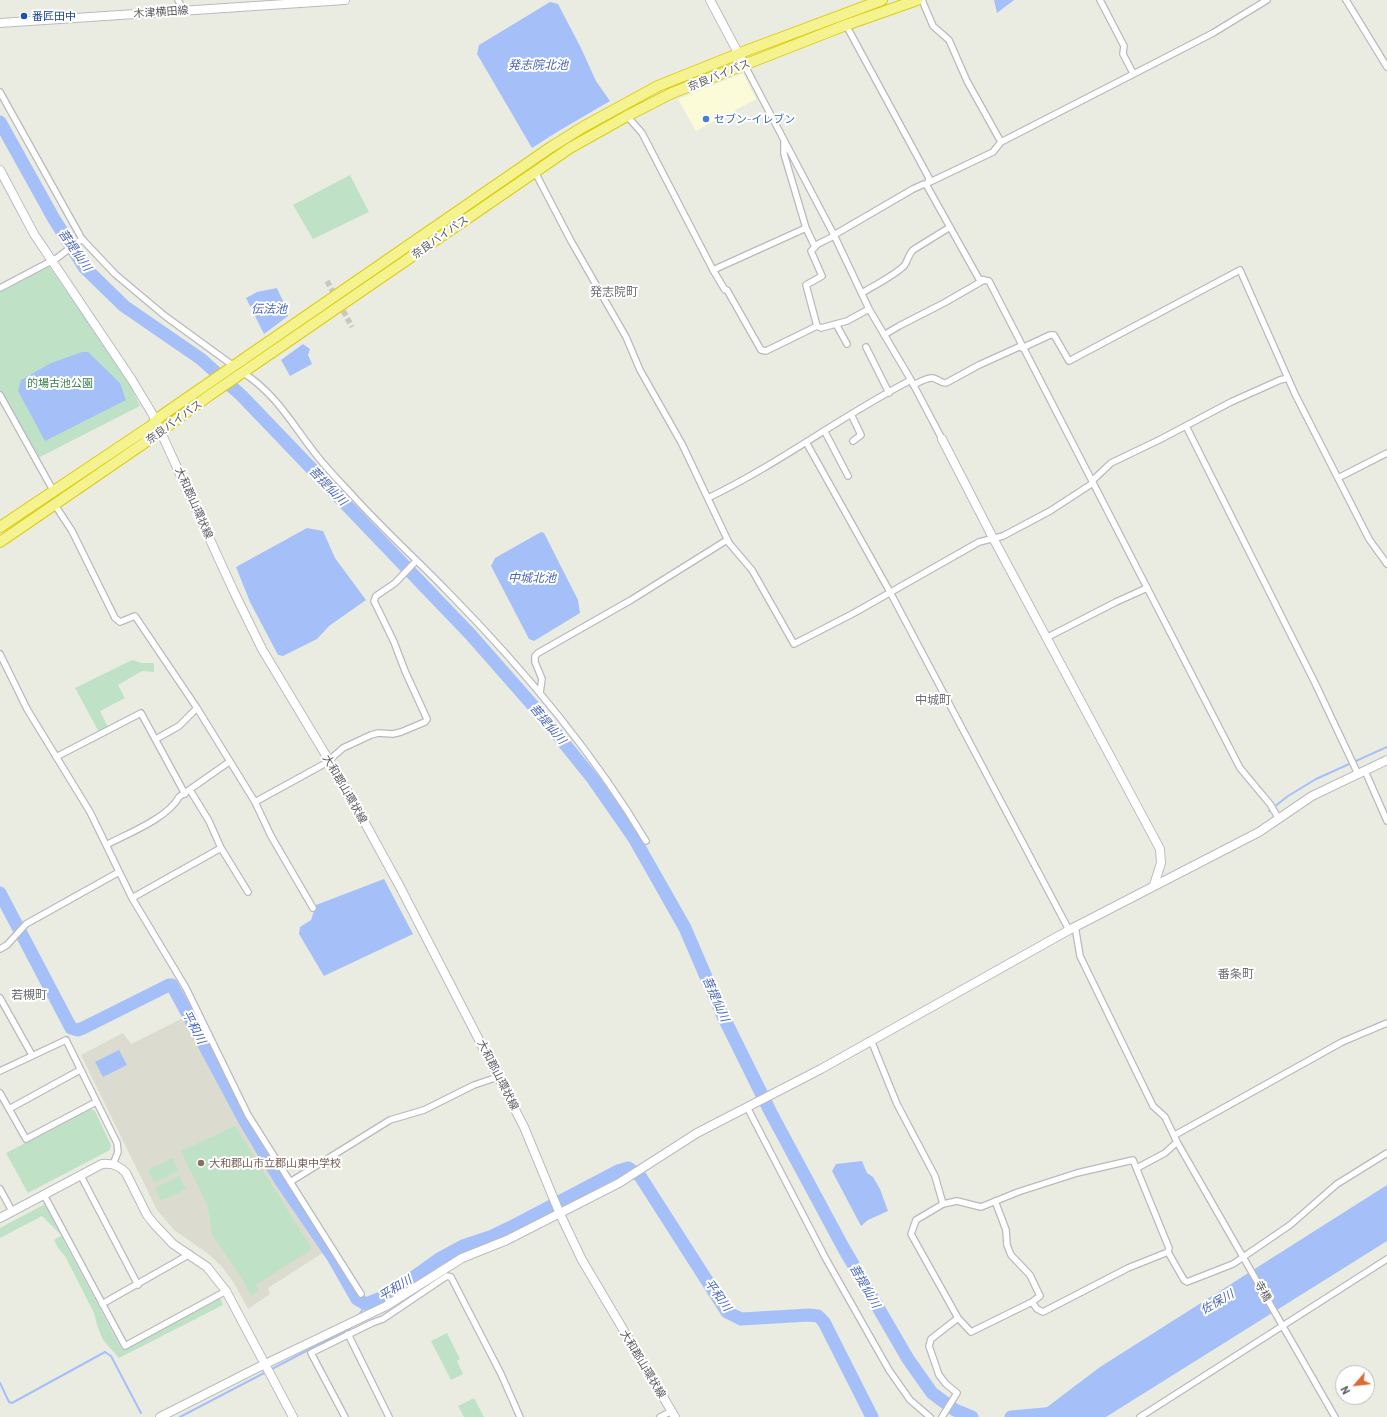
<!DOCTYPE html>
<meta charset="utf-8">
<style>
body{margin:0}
#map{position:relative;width:1387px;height:1417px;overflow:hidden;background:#ebece1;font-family:Barlow,sans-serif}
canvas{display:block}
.north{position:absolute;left:1335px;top:1365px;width:40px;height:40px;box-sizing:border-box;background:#fff;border:1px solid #bdbdc0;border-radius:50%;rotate:242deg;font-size:11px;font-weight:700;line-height:16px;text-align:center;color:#5a5b61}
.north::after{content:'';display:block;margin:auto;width:14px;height:18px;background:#dc6b37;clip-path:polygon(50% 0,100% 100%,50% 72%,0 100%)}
</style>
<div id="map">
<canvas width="1387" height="1417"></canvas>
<div class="north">N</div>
</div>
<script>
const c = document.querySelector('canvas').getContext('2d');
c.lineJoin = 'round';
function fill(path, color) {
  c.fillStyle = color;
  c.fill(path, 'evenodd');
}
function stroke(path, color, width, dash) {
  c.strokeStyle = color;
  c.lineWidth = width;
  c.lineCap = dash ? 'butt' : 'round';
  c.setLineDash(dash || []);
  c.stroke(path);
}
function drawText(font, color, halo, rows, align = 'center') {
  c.font = font + ' Barlow,"Noto Sans JP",sans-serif';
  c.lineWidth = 4;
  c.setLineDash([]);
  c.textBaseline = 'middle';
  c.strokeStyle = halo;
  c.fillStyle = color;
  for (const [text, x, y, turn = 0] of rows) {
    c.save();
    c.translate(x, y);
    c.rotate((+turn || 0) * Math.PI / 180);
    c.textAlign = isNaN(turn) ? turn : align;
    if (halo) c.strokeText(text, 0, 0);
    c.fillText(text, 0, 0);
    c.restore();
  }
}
fill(new Path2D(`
 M743,73L756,99L696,131L678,99Z`), '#fbfbd7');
fill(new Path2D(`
 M189,1015L239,1117L324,1252L268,1288L270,1294L248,1309L234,1283L223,1268L210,1255L174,1230L157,1210L81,1055L123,1033L131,1044Z`), '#dbdbcf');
fill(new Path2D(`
 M350,175L369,212L313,239L293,205Z
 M49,266L129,382L140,406L38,458L0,392V292Z
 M132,660L142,663H154V672L142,671L118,685L125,698L100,711L109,729L100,734L75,688Z
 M90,1109L95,1111L111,1145L110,1150L28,1193L6,1153Z
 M235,1126L312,1249L256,1285L259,1291L251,1296L242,1278L212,1235L208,1207L181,1151Z
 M172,1158L178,1171L154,1183L148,1170Z
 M179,1176L186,1189L161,1201L155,1188Z
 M45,1204L60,1234L42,1216L0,1238V1228Z
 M61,1236L122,1350L220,1298L223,1305L119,1358L103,1340L98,1328L94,1313L65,1256L58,1248L54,1240Z
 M447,1333L460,1359L457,1361L463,1374L451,1380L431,1341Z
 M474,1398L484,1417H464L458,1406Z`), '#bfe2c7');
fill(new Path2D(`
 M994,0H1014L997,13Z
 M550,2L558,4L581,48L596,81L610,101L557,132L532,148L477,54L479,45Z
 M277,288L287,310L288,316L264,334L246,298L257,292Z
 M303,344L310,349L308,355L312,364L290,376L281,360Z
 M82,352H88L120,383L126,400L45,441L18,391L21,380L51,363Z
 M307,528L323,531L335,558L366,600L329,626L317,639L283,656L278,655L250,602L236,567Z
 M541,532L544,533L578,600L580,613L534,641L529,639L491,566L495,558Z
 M384,879L413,934L324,976L299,934L300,927L311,920L316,905Z
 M119,1050L127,1065L103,1077L95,1062Z
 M862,1161L867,1173L873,1177L880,1189L888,1211L868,1220L861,1226L832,1171L836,1164Z
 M1387,1185V1241L1106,1417H1034L1100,1367Z`), '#a5c0f8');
stroke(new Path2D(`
 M1269,811L1288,796L1316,779L1387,747
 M359,1315L366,1304
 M270,1370L350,1328L352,1326
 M0,1383L9,1402L12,1403L105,1352L111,1356L141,1413
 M180,1417L266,1372`), '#a5c0f8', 2);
stroke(new Path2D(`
 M0,122L54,219L84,267L124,306L201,359L242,396L471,635L543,717L593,779L634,838L685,928L722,1014L771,1113L843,1247L908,1359L932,1393L955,1410L972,1417
 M0,893L71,1028L78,1030L83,1028L169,985H172L246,1123L279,1178L333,1257L357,1299L366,1304L383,1297L397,1289L439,1259L463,1246L490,1237L515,1225L618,1171L628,1168L640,1176L727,1312L741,1319L809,1315L818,1316L824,1322L872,1417
 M1011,1417L1055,1413`), '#a5c0f8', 13);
stroke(new Path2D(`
 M327,281L352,327`), '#c7c8c1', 5.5, [5.5, 3]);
const street = new Path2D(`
 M178,0L184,11
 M922,0L933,26L949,40L967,81L1001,142
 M1100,0L1124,46L1123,54L1133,73
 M1346,0L1387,67
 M846,25L929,178L927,186L979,279L989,281L1240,768L1270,804L1279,819
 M744,64L834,235L869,309L911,380L942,439
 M0,92L82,239L115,274L165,316L235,367
 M627,116L642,133L713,270L725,290H727L761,350L766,351L817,326L821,328L847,321L869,309
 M784,141V154L806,228L815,247
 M535,172L571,241L626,337L640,370L682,444L729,543L752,570L794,644L854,613L979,542L1003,536L1050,511L1093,483
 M930,182L993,152L1001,142L1153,64L1213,33L1267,0
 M834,235L913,189L924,184L927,186
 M713,270L806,228
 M0,288L57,258L82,239
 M862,293C875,285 892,277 904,266C908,261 908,255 913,250L950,227
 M836,324L847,344
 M817,326L806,285L822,276L811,251L818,244L834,236
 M884,335L899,326L944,303L984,280
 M866,347L889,393
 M1022,348L1050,335H1054L1069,361L1240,270L1295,394L1369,539L1387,564
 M242,372C277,394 293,426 318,457C329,471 342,484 354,497C383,529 416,559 446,590C521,666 591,749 646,841
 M913,385C918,383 927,377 933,378C938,379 940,383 946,383L979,365L1021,346
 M0,395L54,492
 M851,414L861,435L853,441
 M1186,426L1316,685L1358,774
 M825,432L848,476
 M806,442L890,592L1069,930
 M1338,478L1387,453
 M1092,481L1111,463L1159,440L1231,402L1280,380L1288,378
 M708,498C779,464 841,416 911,380
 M55,505L72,531L115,618L120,622L135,616L197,708L255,802L326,763L343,748L371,735L378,733L393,734L401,732L425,722L427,719L405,671L394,642L374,601L376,596L395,583L416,561
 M1046,638L1116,602L1147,588
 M0,654L27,709L90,812L132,898L186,988L248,1115L361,1294
 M540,693L542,679L535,662V656L538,653L631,600L727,540
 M156,739L179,726L197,708
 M56,757L141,713L185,794
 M1365,771L1387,821
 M255,802L271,836L313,908
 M106,845C127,834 168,818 179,797L229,762
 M221,848L248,892
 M132,898L221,848L209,821L190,790
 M1075,926L1080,956L1153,1106L1165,1117L1177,1142L1335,1417
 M0,949L7,945L26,924L119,872
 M0,998L32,1055
 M869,1041L873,1045L897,1104L935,1176L943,1204
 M0,1071L66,1040L117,1143L118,1152L113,1164
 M0,1093L26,1139L96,1102
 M747,1107L826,1259L889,1370L910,1400L930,1417
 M9,1109L80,1070
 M1175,1135L1342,1042L1387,1023
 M1133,1160L1169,1248L1168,1252L1128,1268L1043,1312L1037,1309L1032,1302L971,1332L958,1318L911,1234L916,1220L943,1204L957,1201L981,1207L1018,1192L1077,1173Z
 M1137,1168L1165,1153L1177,1142
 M81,1176L138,1285
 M290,1182L390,1120L424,1110L474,1085L498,1077
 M0,1189L12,1211
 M44,1195L125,1346L226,1291
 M995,1201L1006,1230L1007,1245L1011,1255L1030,1275L1040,1296L1032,1302
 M1168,1252L1184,1280L1187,1282L1233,1264L1290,1225L1337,1184L1387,1153
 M102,1304L190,1254
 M348,1334L389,1417
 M345,1417L311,1353L372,1323L383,1319L447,1276L451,1277L501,1374L520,1417
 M660,1417L672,1411
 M942,1417L957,1393L946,1384L939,1375L929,1346L931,1339L958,1318
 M1140,1417L1387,1259`);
const secondary = new Path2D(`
 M710,0L744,64
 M0,23L345,0
 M0,170L34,234L132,380L153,415L234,592L262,649L348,792L399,885L524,1127L560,1214L582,1260L675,1417
 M942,439L993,538L1160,849L1161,863L1154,885
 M0,1218L102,1164C112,1163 119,1165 126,1173L147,1215L155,1225L173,1244L207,1267L226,1291L293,1417
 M160,1417L255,1369L386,1306L462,1258L507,1240L619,1183L697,1133L821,1069L1069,930L1259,832L1312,796L1387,760`);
const highway = new Path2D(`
 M0,527L151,426L161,416L551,147L583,127L658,86L748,50L882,0
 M0,542L153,437L210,395L570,148L627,116L672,93L846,25L917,0`);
stroke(street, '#b9b9bf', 8);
stroke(secondary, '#babbc2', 10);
stroke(highway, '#dccd11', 12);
stroke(street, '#fff', 5.5);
stroke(secondary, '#fff', 8);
stroke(highway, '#f5f38f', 10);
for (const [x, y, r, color] of [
 [24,16,4,"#1a4fb4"],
 [706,119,4,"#3f7fe0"],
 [201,1163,4,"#8d6e63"]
]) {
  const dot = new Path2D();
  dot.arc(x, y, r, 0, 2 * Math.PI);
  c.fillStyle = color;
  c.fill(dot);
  stroke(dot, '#fff', 1.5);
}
drawText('11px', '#5a5b61', '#fff', [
 ["木津横田線",161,12,-4],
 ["奈良バイパス",719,75,-22],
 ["奈良バイパス",440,237,-35],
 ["奈良バイパス",174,422,-36],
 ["大和郡山環状線",194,503,66],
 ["大和郡山環状線",345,789,60],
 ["大和郡山環状線",498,1075,63],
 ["寺橋",1263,1291,61],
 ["大和郡山環状線",643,1364,59]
]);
drawText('11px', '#164399', '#fff', [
 ["番匠田中",32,16]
], 'left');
drawText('11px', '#366cbe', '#fff', [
 ["セブン-イレブン",714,119]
], 'left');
drawText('11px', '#3a804e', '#fff', [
 ["的場古池公園",60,383]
]);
drawText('11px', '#785e54', '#fff', [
 ["大和郡山市立郡山東中学校",209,1163]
], 'left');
drawText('italic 12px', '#4a66b9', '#fff', [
 ["発志院北池",538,65],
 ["菩提仙川",75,250,55],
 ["伝法池",269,309],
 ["菩提仙川",328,486,46],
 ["中城北池",532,578],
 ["菩提仙川",548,724,50],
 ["菩提仙川",716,999,66],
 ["平和川",194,1027,62],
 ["菩提仙川",865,1286,60],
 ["平和川",395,1288,-31],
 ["平和川",718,1295,54],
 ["佐保川",1217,1302,-30]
]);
drawText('12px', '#6b6d73', '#fff', [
 ["発志院町",614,292],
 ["中城町",933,700],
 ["番条町",1236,974],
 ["若槻町",29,995]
]);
</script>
